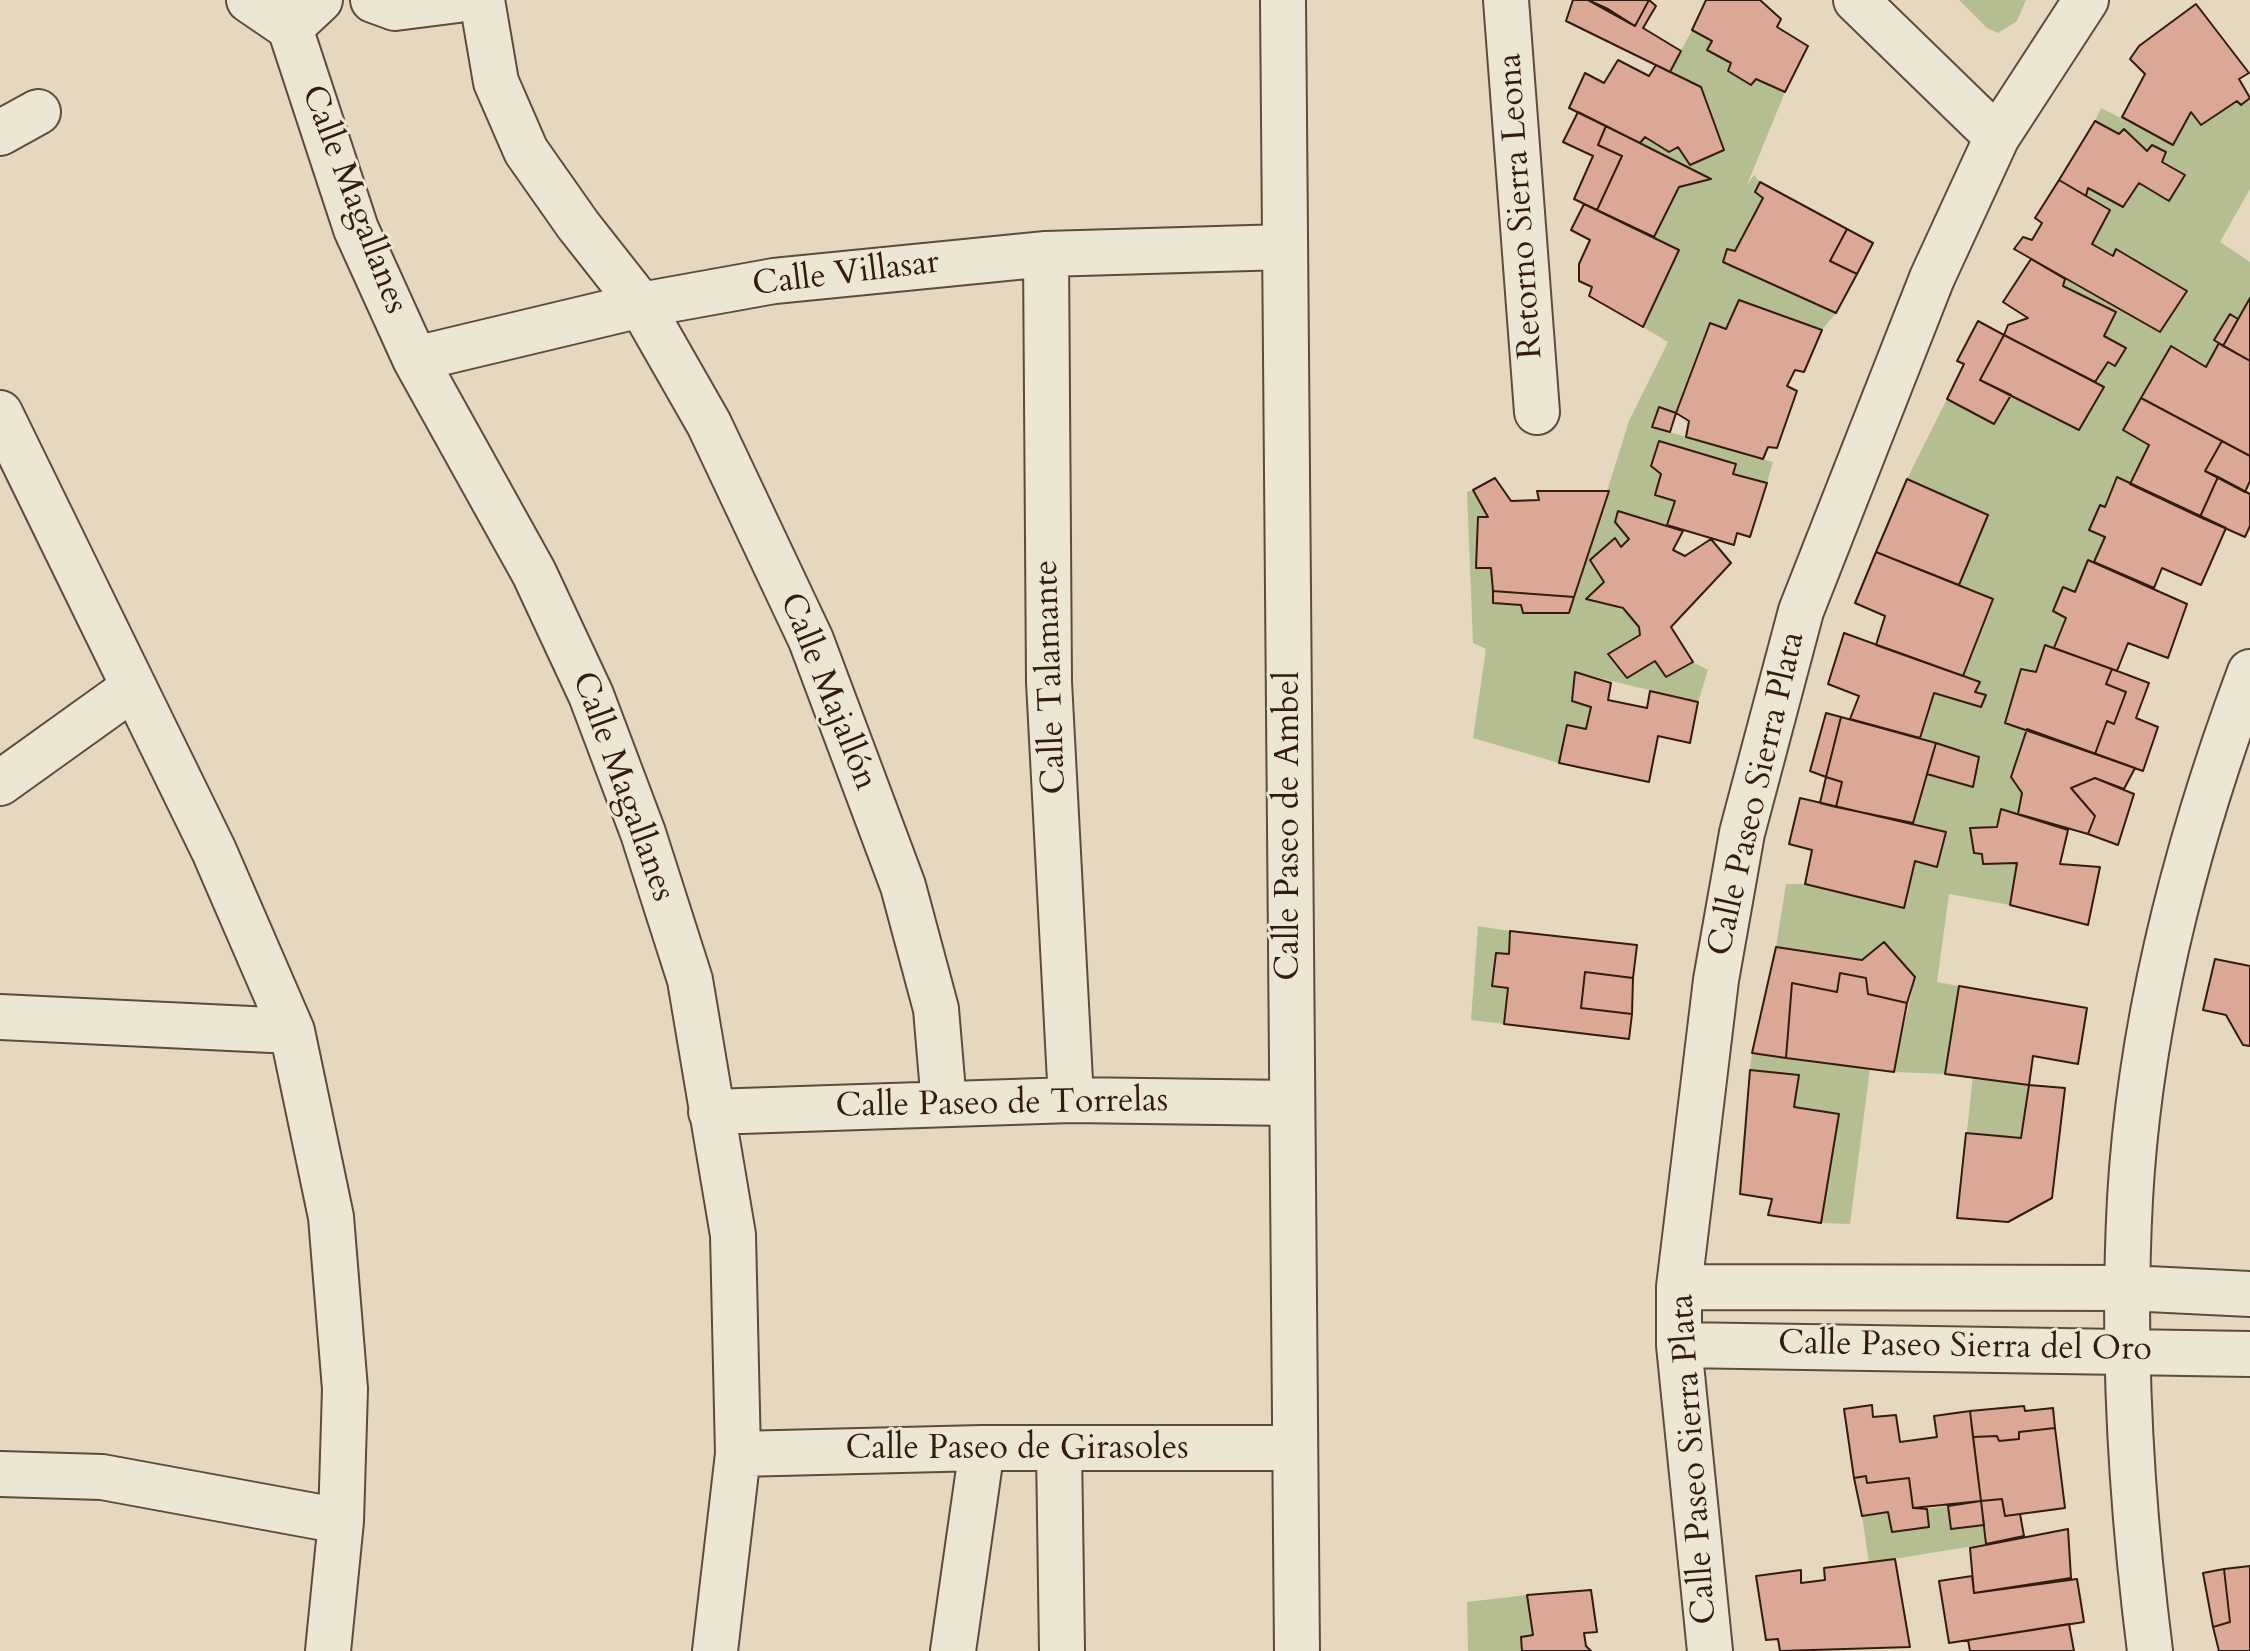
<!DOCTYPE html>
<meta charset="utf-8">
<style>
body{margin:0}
canvas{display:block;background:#e5d8be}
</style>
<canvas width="2250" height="1651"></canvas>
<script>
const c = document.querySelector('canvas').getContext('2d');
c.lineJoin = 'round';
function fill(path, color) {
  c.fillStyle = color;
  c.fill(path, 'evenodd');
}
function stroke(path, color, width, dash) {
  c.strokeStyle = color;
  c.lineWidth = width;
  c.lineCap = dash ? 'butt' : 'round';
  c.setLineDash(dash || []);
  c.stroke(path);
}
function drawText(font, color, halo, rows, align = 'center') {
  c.font = font + ' Cardo,serif';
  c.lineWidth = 6;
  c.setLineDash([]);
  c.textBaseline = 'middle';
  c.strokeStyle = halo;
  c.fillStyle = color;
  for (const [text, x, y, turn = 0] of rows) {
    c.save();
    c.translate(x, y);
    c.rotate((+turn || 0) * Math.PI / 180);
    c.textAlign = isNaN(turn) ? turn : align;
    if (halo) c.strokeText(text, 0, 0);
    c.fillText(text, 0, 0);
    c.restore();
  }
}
fill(new Path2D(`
 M1959,0H2026L2017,21L1998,33L1987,28Z
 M1692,30L1712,41L1708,50L1731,63L1728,71L1750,85L1756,79L1785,92L1747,185L1754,175L1760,182L1756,192L1763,198L1735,251L1723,262L1836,313L1822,330L1739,300L1726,329L1710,324L1676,413L1659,407L1652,427L1773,462L1767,483L1733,474H1661L1655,495L1675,501L1667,525L1618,511L1615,522L1629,539L1621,547L1615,538L1591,560L1604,582L1587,599C1609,609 1637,604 1640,635L1608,655L1627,678L1655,661L1666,677L1693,662L1708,670L1698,702L1575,672L1572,701L1591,707L1586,729L1567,725L1559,763L1473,738L1486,649L1473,643L1467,492L1473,490L1488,517L1478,518L1476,567L1491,568L1493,602L1569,613L1629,421L1668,342L1643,327L1679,250L1654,237L1679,187L1710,179L1640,143L1645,137L1669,152L1678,147L1690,165L1724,150L1701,87L1670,72Z
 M2250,98V189L2220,242L2250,262V298L2238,319L2229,315L2215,340L2219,343L2206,367L2170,347L2123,430L2149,445L2130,484L2117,478L2105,507L2099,505L2089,529L2105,537L2094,562L2088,561L2075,592L2063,587L2053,611L2066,618L2054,648L2045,645L2036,672L2021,669L2005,722L2027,729L2011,776L2022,793L2018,814L2001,809L1997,827L1970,829L1974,852L2017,863L2010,905L1949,894L1937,982L1959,986L1945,1074L1894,1072L1915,977L1862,960L1776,947L1786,884H1805L1904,908L1915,861L1937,867L1945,832L1913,823L1927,774L1973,786L1979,757L1920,738L1934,693L1980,707L1985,695L1975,692L1963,676L1993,599L1959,585L1988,515L1907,479L1947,399L1994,424L2011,395L2079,430L2104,387L2095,382L2108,362L2115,366L2126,348L2104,336L2063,286L2065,279L2160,332L2187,292L2116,250L2113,256L2092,244L2110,210L2086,196L2088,188L2123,207L2139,183L2170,200L2185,175L2162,162L2166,152L2152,145L2147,151L2124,129L2119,134L2095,121L2101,108L2173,144L2191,112L2202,125L2237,101L2241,105Z
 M1478,926L1510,931L1509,954L1492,986L1508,988L1504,1024L1471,1020Z
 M1752,1053L1870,1068L1850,1224L1821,1223L1794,1107L1798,1075L1750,1070Z
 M1973,1075L2029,1085L2021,1138L1967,1132Z
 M1948,1506L1951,1529L1984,1525L1986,1544L1869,1563L1862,1516L1888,1512L1893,1532L1929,1527L1927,1509Z
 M1527,1595L1533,1635L1521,1637L1522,1651H1468L1467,1602Z`), '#b5be91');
const building = new Path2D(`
 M1573,0H1588L1608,9L1635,26L1649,0L1656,6L1643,28L1681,51L1670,72L1566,21Z
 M1588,0H1649L1635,26Z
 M1706,0H1760L1781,19L1777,27L1808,46L1785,92L1756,79L1751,85L1728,71L1731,63L1707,50L1712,41L1692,30Z
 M2196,4L2249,73L2239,79L2250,98L2241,105L2237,101L2201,125L2191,112L2173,145L2122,117L2145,74L2130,59L2139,46Z
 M1618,60L1649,76L1656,65L1701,87L1724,150L1690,165L1678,147L1669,152L1645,137L1640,143L1569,108L1585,73L1604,83Z
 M1578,112L1606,126L1598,145L1622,156L1597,210L1574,199L1593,156L1563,142Z
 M2095,121L2119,134L2124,129L2147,151L2152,145L2166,152L2162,162L2185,175L2169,201L2139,183L2123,207L2088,188L2086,196L2059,180Z
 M1606,126L1711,179L1679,187L1654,237L1597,210L1622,156L1598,145Z
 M2059,180L2110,210L2092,244L2113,256L2116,249L2187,291L2160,332L2014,249L2023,237L2032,240L2042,223L2035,218Z
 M1760,182L1847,229L1830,261L1857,274L1836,313L1723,262L1727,249L1735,251L1763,198L1755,192Z
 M1584,204L1679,250L1643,327L1589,296L1592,287L1579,281V264L1590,240L1571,230Z
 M1847,229L1873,243L1857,274L1830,261Z
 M2031,259L2065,279L2063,286L2116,312L2104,336L2126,348L2115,366L2108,362L2095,382L2004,335L2008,325L2028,318L2003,302Z
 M2250,298V361L2223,346Z
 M1739,300L1822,330L1804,372L1795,370L1787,386L1797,391L1777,448L1768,447L1763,459L1686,437L1689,421L1676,413L1710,323L1726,329Z
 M2230,314L2238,319L2223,346L2214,340Z
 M1978,321L2004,335L1980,380L2011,395L1994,424L1947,399L1964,364L1957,361Z
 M2004,335L2104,387L2079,430L1980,380Z
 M2219,343L2250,361V456L2141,398L2171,346L2206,367Z
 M2141,398L2222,441L2205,471L2218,477L2200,517L2130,484L2149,445L2123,430Z
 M1659,407L1676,413L1670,432L1652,427Z
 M1659,441L1736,464L1733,474L1767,483L1750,537L1737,533L1734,545L1667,525L1675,501L1655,495L1661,474L1651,466Z
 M2222,441L2250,456V481L2245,492L2205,471Z
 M2117,477L2226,528L2201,585L2162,568L2154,588L2094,562L2105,537L2089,530L2100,505L2105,507Z
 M2218,477L2250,494V526L2245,537L2200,517Z
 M1495,478L1511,501L1539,500L1537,491H1609L1574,597L1493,591L1491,568H1476L1478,517H1488L1473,490Z
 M1907,479L1988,515L1959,585L1876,552Z
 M1618,511L1683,531L1673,550L1685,556L1711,539L1731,563L1671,627L1693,662L1666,677L1655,661L1627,678L1608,654L1640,635L1639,627L1623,608L1586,599L1604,582L1590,560L1615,538L1621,547L1629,539L1615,522Z
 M1876,552L1993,599L1963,676L1876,645L1885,616L1855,603Z
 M2088,560L2187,604L2168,658L2128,643L2117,671L2054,648L2066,618L2053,611L2063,587L2075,592Z
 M1493,591L1574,597L1569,613H1523L1521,605L1493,603Z
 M1844,633L1980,682L1975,692L1986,695L1981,707L1934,693L1920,738L1850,719L1859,696L1828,684Z
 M2045,645L2112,669L2106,684L2126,692L2114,724L2107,721L2095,754L2005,723L2021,669L2036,672Z
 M2112,669L2149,683L2136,718L2158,727L2143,771L2095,754L2107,721L2114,724L2126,692L2106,684Z
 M1575,672L1611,683L1608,700L1647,708L1650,691L1698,702L1690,743L1658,736L1649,782L1559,763L1567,725L1586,729L1591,707L1572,701Z
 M1826,713L1841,717L1826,777L1810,771Z
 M1841,717L1936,743L1913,823L1836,807L1842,782L1826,777Z
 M2027,729L2135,768L2124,789L2095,778L2071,788L2095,816L2088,834L2018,814L2022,793L2011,777Z
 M1936,743L1979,757L1973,787L1927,774Z
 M1826,777L1842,782L1836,807L1820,803Z
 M2095,778L2134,794L2118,845L2088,834L2095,816L2071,788Z
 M1800,798L1946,832L1937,867L1915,861L1904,908L1805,884L1812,850L1789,844Z
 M2001,809L2068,830L2060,864L2100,867L2088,925L2010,905L2017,863L1983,864L1982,854L1974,853L1970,828L1997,827Z
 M1510,931L1637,945L1633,978L1585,972L1581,1008L1632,1014L1629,1039L1504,1024L1508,988L1492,986L1496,953L1509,954Z
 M1884,942L1915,977L1907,1003L1868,994L1866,978L1840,973L1837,992L1792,983L1786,1058L1752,1053L1776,947L1862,960Z
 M2215,959L2250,966V1046L2243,1045L2226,1015L2203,1010Z
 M1585,972L1633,978L1632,1014L1581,1008Z
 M1840,973L1866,978L1868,994L1907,1003L1894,1072L1786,1058L1792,983L1837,992Z
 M1959,986L2087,1008L2078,1064L2033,1056L2029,1085L1945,1074Z
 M1750,1070L1799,1075L1794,1107L1839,1114L1821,1223L1768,1215L1772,1199L1740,1194Z
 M2029,1085L2065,1088L2052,1198L2008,1222L1957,1218L1966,1133L2021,1138Z
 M1872,1405L1873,1417L1896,1415L1900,1442L1937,1437L1934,1416L1970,1411L1981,1501L1913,1508L1909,1478L1867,1483L1866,1476L1854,1478L1844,1409Z
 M2024,1406L2025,1411L2053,1408L2055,1428L2019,1432V1439L1999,1441L1997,1436L1973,1437L1970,1411Z
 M2055,1428L2065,1508L2005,1516L2002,1499L1981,1501L1973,1437L1997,1436L1999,1441L2019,1439V1432Z
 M1866,1476L1867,1483L1909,1478L1913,1508L1927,1509L1929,1527L1892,1532L1888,1512L1862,1516L1854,1478Z
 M2002,1499L2005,1516L2020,1514L2024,1536L1986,1544L1981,1501Z
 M1981,1501L1984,1525L1951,1529L1948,1506Z
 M2068,1529L2071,1578L1974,1593L1970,1548Z
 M1895,1559L1910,1647L1780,1651L1778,1639L1766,1640L1756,1576L1801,1570V1583L1825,1580L1824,1568Z
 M2250,1566V1651H2219L2213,1627L2230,1622L2224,1569Z
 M2224,1569L2230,1622L2213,1627L2203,1573Z
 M1972,1576L1974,1593L2077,1579L2084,1622L1949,1643L1939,1581Z
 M1591,1590L1597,1632L1584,1633L1586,1646L1591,1651H1522L1521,1637L1533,1635L1527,1595Z
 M2069,1624L2074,1651H1970L1968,1640Z`);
fill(building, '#dba896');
stroke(building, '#331b10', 2);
const minor = new Path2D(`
 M249,0L290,28L356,229L415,359L534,573L591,695L643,833L690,980L733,1235L738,1454L715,1651
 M373,0L395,8L458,0
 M482,0L496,82L526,151L578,225L641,305L709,424L811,640L903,886L936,1009L944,1104
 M1283,0L1297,1651
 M1506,0L1537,412
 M1856,0L1997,137
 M290,28L320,0
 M0,133L38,112
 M1046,254L1049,682L1071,1100
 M415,359L641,305L774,281L1046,254L1285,247
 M0,413L214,851L292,1031L331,1217L345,1389L341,1521L328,1651
 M0,783L134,687
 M0,1017L292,1031
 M711,1112L1071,1100L1292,1103
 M1679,1287L2128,1288L2250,1294
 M1679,1345L2250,1354
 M1059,1449L1062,1651
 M738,1454L982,1448H1295
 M0,1474L102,1477L341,1521
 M953,1651L982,1448
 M1710,1651L1679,1345V1287L1716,980L1742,833L1801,611L1932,278L1997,137L2086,0
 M2150,1651C2131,1502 2122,1350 2130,1199C2140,1019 2187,840 2250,672`);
stroke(minor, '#604a3c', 48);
stroke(minor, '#eee6d5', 44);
drawText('34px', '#331b10', '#eee6d5', [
 ["Calle Magallanes",353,200,69],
 ["Retorno Sierra Leona",1522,206,-94],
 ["Calle Villasar",846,275,-7],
 ["Calle Talamante",1052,677,-92],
 ["Calle Majallón",827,692,68],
 ["Calle Magallanes",622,787,70],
 ["Calle Paseo Sierra Plata",1758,794,-77],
 ["Calle Paseo de Ambel",1290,826,-90],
 ["Calle Paseo de Torrelas",1002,1105,-1],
 ["Calle Paseo Sierra del Oro",1965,1348,1],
 ["Calle Paseo de Girasoles",1017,1450],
 ["Calle Paseo Sierra Plata",1695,1459,-94]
]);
</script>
